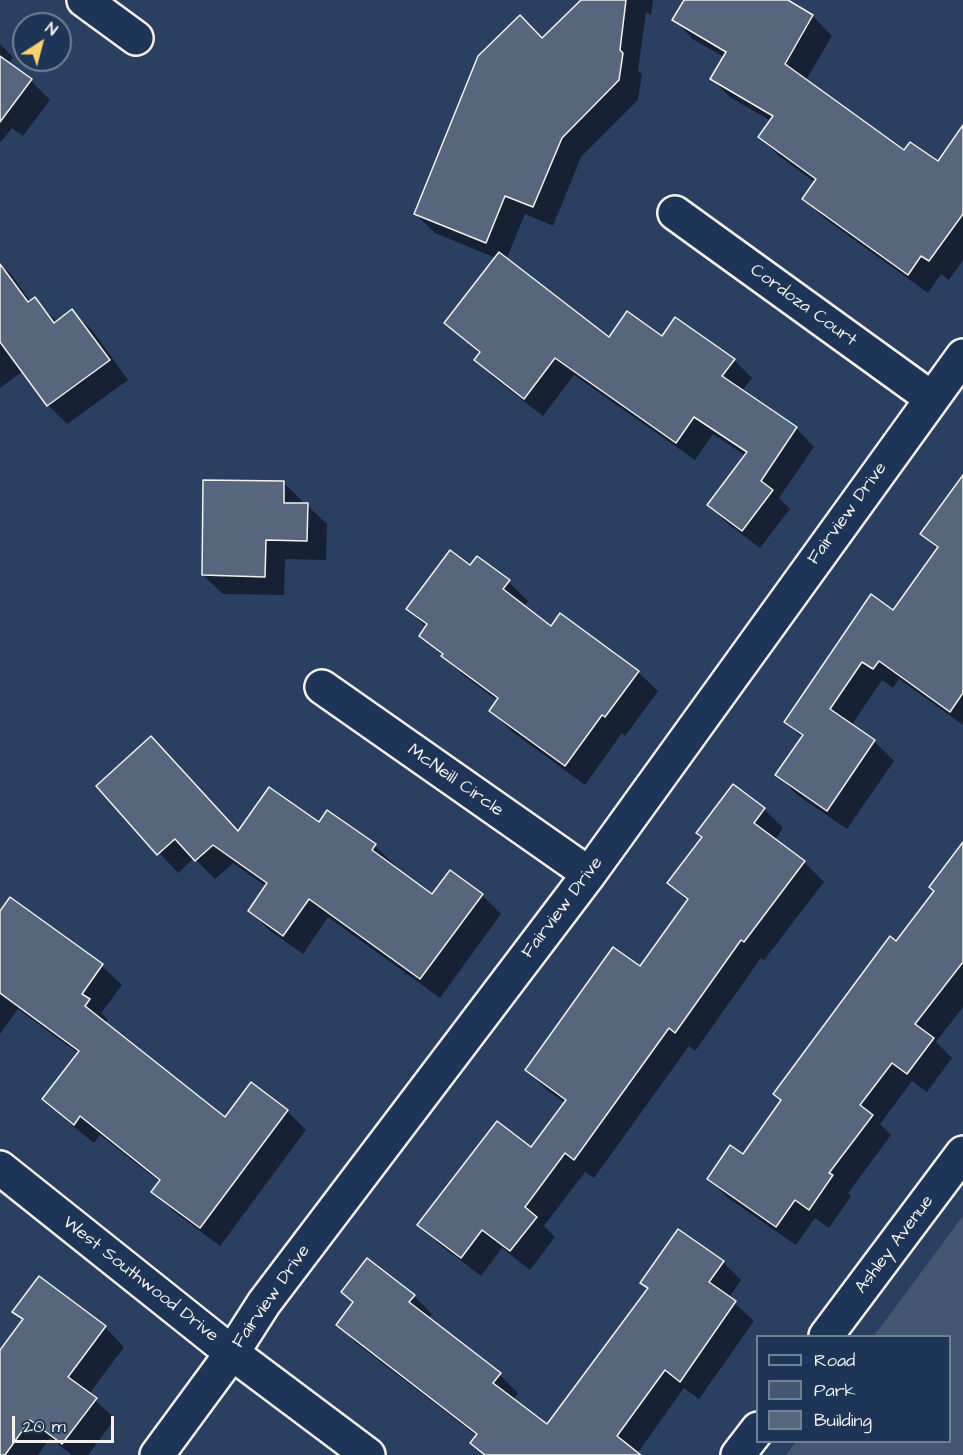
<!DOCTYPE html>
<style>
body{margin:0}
#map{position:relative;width:963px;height:1455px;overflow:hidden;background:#2a4060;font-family:"Architects Daughter",sans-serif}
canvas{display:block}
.legend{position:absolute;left:756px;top:1335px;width:195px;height:108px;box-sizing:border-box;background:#1d3557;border:2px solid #738091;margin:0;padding:8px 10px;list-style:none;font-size:18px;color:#f4f1e8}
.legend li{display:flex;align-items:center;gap:12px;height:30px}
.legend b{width:30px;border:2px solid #738091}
.north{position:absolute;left:12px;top:12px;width:60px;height:60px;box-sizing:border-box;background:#1d3557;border:2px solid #738091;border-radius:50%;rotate:36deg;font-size:16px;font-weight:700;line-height:24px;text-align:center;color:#f4f1e8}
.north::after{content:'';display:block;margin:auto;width:21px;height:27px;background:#ffd166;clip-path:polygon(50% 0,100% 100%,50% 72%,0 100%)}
.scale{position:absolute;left:12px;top:1416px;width:102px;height:27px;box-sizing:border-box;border:3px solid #f4f1e8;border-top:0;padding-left:8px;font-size:18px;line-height:21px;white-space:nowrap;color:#f4f1e8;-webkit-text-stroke:4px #1d3557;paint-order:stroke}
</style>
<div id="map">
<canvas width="963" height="1455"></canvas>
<ul class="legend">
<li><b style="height:8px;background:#1d3557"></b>Road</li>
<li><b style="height:16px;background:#445771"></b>Park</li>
<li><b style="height:16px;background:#56677d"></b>Building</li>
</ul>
<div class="north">N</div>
<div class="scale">20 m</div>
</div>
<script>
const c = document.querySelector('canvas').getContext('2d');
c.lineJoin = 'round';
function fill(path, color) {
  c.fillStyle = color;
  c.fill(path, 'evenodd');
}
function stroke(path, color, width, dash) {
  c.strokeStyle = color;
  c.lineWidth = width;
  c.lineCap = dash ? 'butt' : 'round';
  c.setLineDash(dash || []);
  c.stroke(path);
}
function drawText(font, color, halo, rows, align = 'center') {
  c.font = font + ' "Architects Daughter",sans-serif';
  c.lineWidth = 5;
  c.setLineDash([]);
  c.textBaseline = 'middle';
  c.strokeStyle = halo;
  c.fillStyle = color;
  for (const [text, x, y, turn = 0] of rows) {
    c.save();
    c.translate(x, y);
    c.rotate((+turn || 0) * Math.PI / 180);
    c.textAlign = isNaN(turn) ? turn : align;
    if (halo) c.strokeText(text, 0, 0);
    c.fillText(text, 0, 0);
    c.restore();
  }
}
fill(new Path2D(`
 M963,1216V1455H786L796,1442H950V1336H874Z`), '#445771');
fill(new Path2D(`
 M583,0H653L651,15L646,12L638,71L642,74L638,100L581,157L553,226L525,214L506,260L609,339L663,338L734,360L752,378L742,391L796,428L814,447L779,498L790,509L760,548L727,523L709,505L746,456L713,434L695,460L574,375L543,416L494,378L476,360L480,354L446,323L496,258L435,233L415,214L542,39Z
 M686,0H785L813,16L832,36L806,80L904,153L938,163L963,128V260L949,280L941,274L928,293L824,218L804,198L816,183L779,156L760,137L771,121L731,98L712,79L724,57L694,40L674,20Z
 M0,44L13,57L8,64L31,81L50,100L23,136L12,128L0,143Z
 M0,263L10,273L31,302L35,299L57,322L72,311L92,330L128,380L67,424L48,405L23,371L0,388Z
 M284,483L303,502V505H307L327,524L326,560L285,559L284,595L223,594L203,575Z
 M963,505V725L899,679L893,688L882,680L851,726L874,741L894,761L847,829L796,794L777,775L802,738L786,722L893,612L938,550L922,534Z
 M478,558L509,582L528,601L524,607L551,628L638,672L658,691L625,736L622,733L585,785L510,730L491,711L498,701L463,675L421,636L427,628L408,609L470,568Z
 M98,786L239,832L320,824L328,812L375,846L395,865L393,867L432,896L482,895L501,914L440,998L328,917L303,954L269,930L250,911L267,887L233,863L215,879L194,858L178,873Z
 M764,809L783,828L775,840L804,862L824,882L764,960L761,958L695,1051L689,1046L594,1178L585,1172L544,1226L555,1237L530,1270L502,1248L481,1276L439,1244L419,1225L532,1149L566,1104L546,1089L527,1070L641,968L688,902L669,883Z
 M11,899L102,966L122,985L101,1013L108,1020L105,1023L225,1119L287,1111L306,1130L220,1246L173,1211L153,1191L160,1182L100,1135L94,1143L63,1118L44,1099L79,1054L18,1009L0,1034V913Z
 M963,906V1007L936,1042L952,1058L927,1092L912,1081L880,1124L891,1135L848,1193L851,1196L829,1228L815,1218L796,1245L728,1198L709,1179L744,1156L897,943Z
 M723,1262L741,1280L729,1298L754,1321L699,1399L684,1388L636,1455H484L472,1443L477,1436L356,1343L338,1325L354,1304L343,1292L414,1296L432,1314L428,1319L500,1375L518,1393L513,1400L548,1426L649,1289L642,1283Z
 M39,1278L105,1327L124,1347L89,1394L115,1419L88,1455H72L50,1438L38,1455H0V1352L24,1321L14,1311Z`), '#0007');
const building = new Path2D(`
 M581,0H626L620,50L623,53L619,80L562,138L533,207L505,196L486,243L414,214L478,56L520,15L542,38Z
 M684,0H788L813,15L785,64L904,150L910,142L938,161L963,125V214L929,261L921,256L908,275L802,199L816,179L758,137L773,116L710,79L726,52L672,20Z
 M0,56L32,79L0,122Z
 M499,252L609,337L627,311L662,336L675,317L735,359L722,376L797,427L761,481L773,490L742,531L707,505L747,452L694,417L676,443L555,358L524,399L474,360L480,352L444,323Z
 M0,264L28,302L35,297L54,323L72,309L110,360L47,406L0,342Z
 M963,475V693L950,712L879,661L873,669L862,662L830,709L875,740L827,811L775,775L803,735L784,722L871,594L893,610L938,547L920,534Z
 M203,480L284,481V503H308L307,541L266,540L265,577L202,575Z
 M450,550L470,565L477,556L510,580L503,589L551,626L560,613L639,671L605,717L602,715L565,766L489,711L498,698L441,656L443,654L419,636L427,624L406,609Z
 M151,736L238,831L269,787L319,822L327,810L376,844L372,850L432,894L450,870L483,894L420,979L309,899L283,936L248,911L267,883L213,845L195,861L175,839L157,855L96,786Z
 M733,784L765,808L754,823L805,861L744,942L741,940L675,1033L669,1028L574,1160L565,1153L525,1207L537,1217L510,1251L482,1230L461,1258L417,1225L497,1121L531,1147L566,1100L525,1070L613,947L640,966L688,899L667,883L702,837L696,833Z
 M963,842V962L915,1024L934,1038L907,1074L892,1063L860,1105L873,1115L829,1173L833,1175L809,1210L795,1200L776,1227L707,1179L730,1145L743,1154L781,1100L773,1094L890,936L896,941L934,891L929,887Z
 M10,897L103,964L82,994L90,999L85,1006L225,1117L251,1082L288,1110L200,1228L151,1192L160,1180L80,1116L74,1125L42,1099L79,1051L0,993V911Z
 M678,1229L724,1261L709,1282L736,1301L680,1382L665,1370L617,1436L641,1455H485L470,1443L477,1434L336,1325L353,1302L341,1292L367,1258L415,1295L409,1302L501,1373L493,1383L547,1424L648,1288L640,1283Z
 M39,1276L106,1326L68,1377L97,1398L62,1444L30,1420L5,1455H0V1350L23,1319L12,1312Z`);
fill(building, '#56677d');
stroke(building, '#f4f1e8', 1.5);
const street = new Path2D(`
 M84,0L136,38
 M675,213L931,398
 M322,687L589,874
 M0,1168L232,1353L368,1455
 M826,1336L963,1153
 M157,1455L232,1353L264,1303L589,874L963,356
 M738,1455L758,1429`);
stroke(street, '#f4f1e8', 38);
stroke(street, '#1d3557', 33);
drawText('18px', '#f4f1e8', '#1d3557', [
 ["Cordoza Court",803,306,36],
 ["Fairview Drive",848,514,-54],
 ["McNeill Circle",455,781,35],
 ["Fairview Drive",563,908,-53],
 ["Ashley Avenue",895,1245,-53],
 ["West Southwood Drive",140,1280,38],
 ["Fairview Drive",272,1297,-55]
]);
</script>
